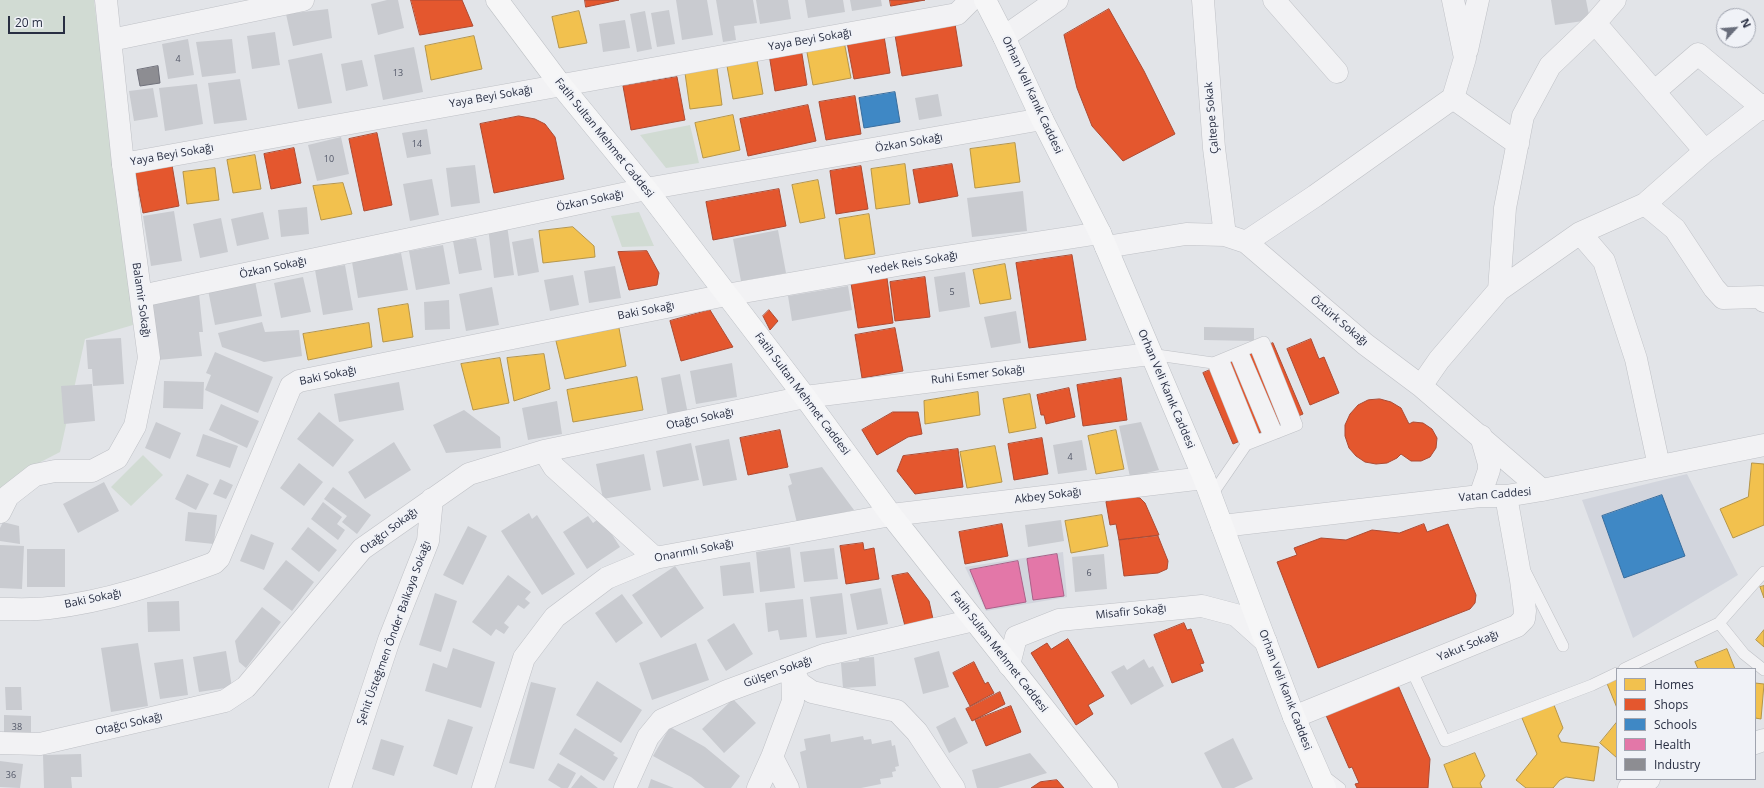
<!DOCTYPE html>
<meta charset="utf-8">
<style>
body{margin:0}
#map{position:relative;width:1764px;height:788px;overflow:hidden;background:#e2e4e8;font-family:"Open Sans",sans-serif}
canvas{display:block}
.legend{position:absolute;left:1616px;top:668px;width:140px;height:112px;box-sizing:border-box;background:#f0f2f7;border:1px solid #a0a4af;margin:0;padding:5px 7px;list-style:none;font-size:12px;color:#282e42}
.legend li{display:flex;align-items:center;gap:8px;height:20px}
.legend b{width:20px;border:1px solid #a0a4af}
.north{position:absolute;left:1716px;top:8px;width:40px;height:40px;box-sizing:border-box;background:#f0f2f7;border:1px solid #a0a4af;border-radius:50%;rotate:64deg;font-size:11px;font-weight:700;line-height:16px;text-align:center;color:#282e42}
.north::after{content:'';display:block;margin:auto;width:14px;height:18px;background:#696e7c;clip-path:polygon(50% 0,100% 100%,50% 72%,0 100%)}
.scale{position:absolute;left:8px;top:16px;width:57px;height:18px;box-sizing:border-box;border:2px solid #282e42;border-top:0;padding-left:5px;font-size:12px;line-height:14px;white-space:nowrap;color:#282e42;-webkit-text-stroke:3px #f0f2f7;paint-order:stroke}
</style>
<div id="map">
<canvas width="1764" height="788"></canvas>
<ul class="legend">
<li><b style="height:11px;background:#f2c14e"></b>Homes</li>
<li><b style="height:11px;background:#e4572e"></b>Shops</li>
<li><b style="height:11px;background:#3f88c5"></b>Schools</li>
<li><b style="height:11px;background:#e377a8"></b>Health</li>
<li><b style="height:11px;background:#8d8d92"></b>Industry</li>
</ul>
<div class="north">N</div>
<div class="scale">20 m</div>
</div>
<script>
const c = document.querySelector('canvas').getContext('2d');
c.lineJoin = 'round';
function fill(path, color) {
  c.fillStyle = color;
  c.fill(path, 'evenodd');
}
function stroke(path, color, width, dash) {
  c.strokeStyle = color;
  c.lineWidth = width;
  c.lineCap = dash ? 'butt' : 'round';
  c.setLineDash(dash || []);
  c.stroke(path);
}
function drawText(font, color, halo, rows, align = 'center') {
  c.font = font + ' "Open Sans",sans-serif';
  c.lineWidth = 4;
  c.setLineDash([]);
  c.textBaseline = 'middle';
  c.strokeStyle = halo;
  c.fillStyle = color;
  for (const [text, x, y, turn = 0] of rows) {
    c.save();
    c.translate(x, y);
    c.rotate((+turn || 0) * Math.PI / 180);
    c.textAlign = isNaN(turn) ? turn : align;
    if (halo) c.strokeText(text, 0, 0);
    c.fillText(text, 0, 0);
    c.restore();
  }
}
fill(new Path2D(`
 M1687,474L1738,575L1633,638L1582,500Z
 M1063,552L1067,597L986,611L965,567Z`), '#d2d5dd');
fill(new Path2D(`
 M0,0H94L133,325L85,339L60,452L33,466L0,493Z
 M690,125L699,163L666,168L640,135Z
 M639,212L654,246L622,247L611,216Z
 M143,455L163,475L131,506L111,487Z`), '#d1dbd3');
const homes = new Path2D(`
 M579,11L587,43L559,48L552,17Z
 M474,36L482,69L431,80L425,46Z
 M844,41L851,78L813,85L806,47Z
 M757,60L763,94L733,99L727,66Z
 M717,68L722,105L690,109L685,73Z
 M733,115L740,150L703,158L695,123Z
 M1015,143L1020,182L975,188L970,149Z
 M255,155L261,189L233,193L227,160Z
 M905,164L910,204L876,209L871,169Z
 M215,168L219,200L187,204L183,172Z
 M818,180L825,218L800,223L792,185Z
 M343,183L352,214L321,220L313,186Z
 M869,214L875,254L845,259L839,219Z
 M573,227L594,246L595,257L543,263L539,231Z
 M1005,264L1011,299L980,304L973,270Z
 M408,304L413,337L383,342L378,309Z
 M369,323L372,347L308,360L303,334Z
 M619,328L626,366L565,379L556,341Z
 M544,354L550,389L514,401L507,358Z
 M500,358L509,403L473,410L461,364Z
 M637,377L643,410L573,422L567,390Z
 M978,392L980,415L925,424L924,401Z
 M1030,394L1036,428L1009,433L1003,399Z
 M1116,430L1124,469L1096,474L1088,436Z
 M995,446L1002,482L967,488L960,452Z
 M1752,463L1764,464V525L1733,538L1720,509L1748,497Z
 M1102,515L1108,546L1071,553L1065,521Z
 M1764,586V598L1760,587Z
 M1764,630V647L1756,640Z
 M1727,649L1735,669H1698L1695,662Z
 M1617,677V708L1606,681Z
 M1755,683L1764,684L1761,719L1755,718Z
 M1554,705L1563,728L1558,736L1561,742L1599,747L1594,781L1566,777L1560,780L1553,788H1526L1516,780L1537,754L1522,718Z
 M1617,722V758L1600,743Z
 M1475,753L1485,776L1480,783L1482,788H1453L1444,765Z`);
fill(homes, '#f2c14e');
stroke(homes, '#b5954a', 1);
const shops = new Path2D(`
 M411,0H462L473,26L420,35Z
 M585,0H619L586,7Z
 M890,0H925L891,6Z
 M1109,9L1144,71L1175,134L1123,161L1092,126L1077,88L1064,35Z
 M955,24L962,66L902,76L895,35Z
 M884,36L890,73L854,79L847,42Z
 M801,48L807,85L775,91L769,54Z
 M677,77L685,120L631,130L623,86Z
 M855,96L861,134L826,140L819,102Z
 M808,105L816,141L748,156L740,119Z
 M519,116L535,119L545,124L555,137L564,179L494,193L480,124Z
 M377,133L392,205L364,211L349,139Z
 M294,148L301,183L271,189L264,154Z
 M952,164L958,196L919,203L913,170Z
 M172,165L179,206L143,213L135,171Z
 M861,166L868,209L836,214L830,171Z
 M779,189L786,226L713,240L706,202Z
 M647,251L659,273L657,285L629,290L618,252Z
 M1072,255L1086,340L1029,348L1016,263Z
 M925,277L930,317L895,321L890,282Z
 M887,278L893,323L858,328L851,283Z
 M710,310L733,347L681,361L670,321Z
 M769,310L778,321L770,330L763,316Z
 M895,328L903,371L862,378L855,335Z
 M1311,339L1319,359L1324,357L1339,393L1310,405L1287,349Z
 M1273,343L1303,414L1233,444L1203,373Z
 M1121,378L1127,420L1083,426L1077,385Z
 M1069,388L1075,417L1046,424L1044,415H1041L1037,395Z
 M1380,399L1391,402L1401,408L1409,424L1413,422L1423,423L1432,429L1437,438L1436,448L1430,457L1421,461H1411L1401,454L1397,458L1387,463L1376,464L1365,462L1356,456L1349,448L1345,436V425L1350,414L1358,405L1368,400Z
 M893,412H918L922,434L908,437L877,455L862,430Z
 M780,430L788,467L748,475L740,438Z
 M1042,438L1048,474L1014,480L1008,444Z
 M958,449L963,487L915,494L897,471L903,456Z
 M1133,497L1140,498L1145,503L1159,535L1119,540L1116,524L1110,525L1106,502Z
 M1002,524L1008,556L965,564L959,532Z
 M1424,524L1427,532L1448,524L1476,595L1475,603L1470,609L1318,668L1277,562L1297,555L1294,548L1321,538L1346,540L1372,530L1399,533Z
 M1158,536L1168,561L1167,569L1158,573L1124,576L1119,540Z
 M863,543L864,550L874,548L879,579L846,584L840,546Z
 M908,573L929,601L933,619L905,626L892,576Z
 M1184,623L1187,630L1191,629L1204,663L1200,664L1203,671L1172,683L1154,635Z
 M1068,639L1104,696L1088,705L1093,714L1076,725L1031,653L1047,643L1051,649Z
 M974,662L985,684L988,682L994,693L970,706L953,673Z
 M1397,683L1430,759L1428,788H1357L1355,784L1359,783L1352,767L1349,768L1325,713Z
 M1000,692L1005,704L972,721L966,709Z
 M1011,706L1021,732L986,746L975,720Z
 M1057,780L1064,788H1031L1040,782Z`);
fill(shops, '#e4572e');
stroke(shops, '#ac4b34', 1);
const schools = new Path2D(`
 M895,92L900,122L864,128L859,98Z
 M1662,495L1685,556L1624,578L1602,516Z`);
fill(schools, '#3f88c5');
stroke(schools, '#386d9e', 1);
const health = new Path2D(`
 M1057,554L1064,596L1033,600L1027,559Z
 M1018,561L1026,602L986,609L970,570Z`);
fill(health, '#e377a8');
stroke(health, '#ab6189', 1);
const industry = new Path2D(`
 M158,66L160,83L140,86L137,70Z`);
fill(industry, '#8d8d92');
stroke(industry, '#6f707a', 1);
fill(new Path2D(`
 M387,0H398L404,28L378,35L371,4Z
 M676,0H707L713,35L682,40Z
 M716,0H753L757,23L734,26L736,40L723,42Z
 M756,0H788L791,19L760,24Z
 M805,0H843L845,12L808,18Z
 M850,0H881L882,6L852,11Z
 M1551,0H1586L1590,20L1555,25Z
 M328,9L332,38L293,46L286,14Z
 M669,10L675,44L657,47L651,13Z
 M645,11L652,49L637,52L630,14Z
 M625,20L630,48L603,52L599,24Z
 M275,32L280,65L252,69L247,36Z
 M188,39L194,75L168,79L162,44Z
 M232,39L236,73L202,77L196,42Z
 M414,47L423,92L383,100L374,55Z
 M322,53L332,103L298,109L288,60Z
 M362,60L368,86L346,91L341,64Z
 M240,79L247,120L214,124L208,83Z
 M197,84L203,124L165,131L159,88Z
 M153,88L158,117L134,121L129,91Z
 M938,94L942,116L919,120L915,98Z
 M427,129L431,154L407,158L402,133Z
 M341,137L349,174L317,181L308,145Z
 M475,165L480,203L451,207L446,168Z
 M432,179L439,215L410,221L403,184Z
 M1023,191L1027,231L972,237L967,198Z
 M307,207L309,234L281,237L278,210Z
 M174,211L182,261L151,266L143,216Z
 M263,212L269,239L237,246L231,219Z
 M221,218L228,252L200,258L193,224Z
 M507,225L514,275L494,278L488,227Z
 M778,230L786,273L741,281L733,239Z
 M476,238L482,270L459,274L453,241Z
 M533,238L539,272L518,276L512,242Z
 M443,245L450,284L416,290L409,251Z
 M401,253L408,290L358,298L352,262Z
 M345,265L353,310L323,315L315,270Z
 M615,266L621,298L589,303L584,271Z
 M965,272L970,307L939,312L934,277Z
 M573,275L579,305L550,311L544,280Z
 M303,277L311,312L281,318L274,283Z
 M255,281L262,316L215,325L208,290Z
 M848,286L852,310L792,321L788,296Z
 M492,287L499,325L466,331L459,294Z
 M199,294L203,332H199L202,356L158,360L151,299Z
 M449,300L450,329L425,330L424,302Z
 M1016,311L1021,343L991,348L984,317Z
 M262,322L265,332L299,330L302,356L264,362L222,347L218,333Z
 M1204,327L1254,328V341L1204,340Z
 M121,338L124,384L93,386L92,369H88L86,340Z
 M215,352L273,377L258,413L205,390L211,375L206,373Z
 M732,363L737,397L696,404L690,371Z
 M680,374L688,414L668,417L661,378Z
 M164,381L204,382L203,409L163,408Z
 M399,382L404,410L339,422L334,394Z
 M92,384L95,421L64,424L61,386Z
 M557,401L562,434L528,440L522,408Z
 M221,404L259,421L247,448L209,430Z
 M464,410L500,437L501,448L446,453L433,425Z
 M319,412L354,440L333,467L297,439Z
 M156,422L181,433L170,459L145,448Z
 M1141,422L1159,470L1130,477L1119,426Z
 M203,434L238,446L230,468L196,456Z
 M729,439L737,480L703,486L695,446Z
 M1082,440L1087,470L1058,474L1053,445Z
 M394,442L411,470L365,499L348,472Z
 M691,443L699,480L663,487L656,451Z
 M644,454L651,490L603,499L596,464Z
 M299,463L323,482L304,506L280,488Z
 M822,467L854,510L797,523L788,486L792,484L789,474Z
 M187,474L209,484L196,510L175,499Z
 M220,479L233,485L226,499L213,494Z
 M104,482L119,511L78,533L63,504Z
 M333,487L371,515L357,534L342,522L347,516L324,499Z
 M323,502L342,517L337,524L345,530L338,540L311,519Z
 M188,512L217,515L214,544L185,541Z
 M529,513L532,519L537,515L575,574L542,595L501,531Z
 M588,516L593,523L601,517L620,547L587,569L563,532Z
 M1061,520L1064,541L1028,547L1025,525Z
 M3,522L19,526L20,544L0,541V528Z
 M468,526L487,536L463,585L443,575Z
 M308,527L337,550L319,572L291,549Z
 M251,534L274,543L264,570L240,561Z
 M0,545L24,546L22,589L0,588Z
 M790,547L795,588L760,592L756,552Z
 M834,548L838,579L804,582L800,552Z
 M27,549H65V587H27Z
 M1104,554L1107,589L1075,592L1072,557Z
 M286,560L314,582L292,611L263,589Z
 M750,562L754,593L723,596L720,566Z
 M675,566L704,608L661,638L632,595Z
 M508,575L531,592L525,599L530,603L524,609L518,605L504,623L509,627L504,634L496,629L491,636L472,622Z
 M881,588L888,624L857,630L850,594Z
 M435,593L457,601L441,652L419,645Z
 M842,593L847,634L816,638L810,597Z
 M622,594L643,623L616,643L595,613Z
 M803,599L807,637L780,640L778,630L768,632L765,603Z
 M179,601L180,631L148,632L147,602Z
 M262,607L281,622L246,668L239,662L235,641Z
 M734,623L753,654L726,671L707,640Z
 M138,643L148,706L111,712L101,648Z
 M696,643L709,680L652,700L639,663Z
 M453,648L495,662L481,708L425,691L433,663L447,668Z
 M226,651L232,687L199,692L193,657Z
 M939,651L949,687L923,694L914,658Z
 M874,657L876,686L843,688L841,663L859,661V658Z
 M183,659L188,695L160,699L154,663Z
 M1144,659L1149,668L1153,666L1164,686L1131,705L1111,672L1124,665L1127,670Z
 M597,681L642,710L621,743L576,715Z
 M531,682L556,688L534,769L509,763Z
 M5,687H21L22,710H6Z
 M733,699L756,723L724,753L702,729Z
 M4,715L31,716V738H4Z
 M955,717L968,743L949,753L936,727Z
 M448,719L473,727L457,775L433,766Z
 M670,727L705,747L740,776L731,788H705L691,777L653,756Z
 M575,728L615,753L613,755L618,758L604,781L559,754Z
 M830,734L831,742L863,736L864,740L871,739L872,744L891,740L892,746L895,745L899,766L895,767L896,771L892,772L893,777L880,779L881,784L861,788H807L800,752L806,750L804,739Z
 M1233,738L1253,779L1234,788H1222L1204,753Z
 M381,739L404,746L394,776L372,769Z
 M1030,753L1047,773L998,788H977L972,770Z
 M81,754L82,777H71L72,788H44L43,755Z
 M0,761L23,764L20,788L0,787Z
 M558,763L576,773L568,788H561L548,780Z
 M581,775L598,788H571Z
 M651,779L674,788H648Z`), '#c9cbd0');
const service = new Path2D(`
 M1255,346L1288,428
 M1242,351L1277,433
 M1150,354L1213,363L1264,342L1297,425L1246,445L1211,496
 M1235,354L1269,436
 M1223,359L1256,441
 M1213,363L1246,445
 M1526,573L1563,646
 M1719,623L1744,654L1764,670
 M1411,669L1445,741L1592,685L1617,673
 M1624,669L1719,623L1764,572
 M1323,775L1340,788`);
const minor = new Path2D(`
 M1203,0L1214,148L1225,235
 M1274,0L1337,72
 M1595,23L1705,151
 M1004,37L1057,0
 M111,40L303,0
 M1467,50L1478,0
 M1654,92L1698,54L1764,109
 M1453,98L1518,144
 M123,164L957,14L971,0
 M1645,204L1675,229L1714,288L1723,298L1761,297L1764,301
 M1580,233L1604,261L1636,359L1659,466
 M1246,242L1315,196L1453,98L1465,58L1453,0
 M1106,247L1186,234L1225,235L1246,242L1365,344L1421,386L1542,490
 M1499,290L1505,208L1523,116L1550,66L1595,23L1615,0
 M141,296L646,189L1042,119
 M1421,386L1439,360L1499,290L1580,233L1645,204L1705,151L1764,105
 M544,451L554,467L655,558
 M1480,496L1489,470V464L1481,436
 M1222,526L1480,496H1506L1542,490L1764,445
 M0,609C16,609 33,610 49,608C106,602 160,583 214,563L219,558L291,386L299,381L726,295L926,260L1100,233
 M1009,665L1016,637L1059,620L1202,606L1236,615L1266,642
 M792,667L799,683L812,692L897,711L917,732L954,788
 M1294,717L1517,626L1524,619L1525,611L1521,580L1506,496
 M0,743L40,744L225,701L246,687L362,549L469,474L544,451L805,397L1150,354
 M1755,743L1764,740
 M772,757L788,788
 M340,788L389,640L428,541L432,499
 M483,788L524,658L555,617L607,578L655,558L891,515L1204,478
 M625,788L648,737L662,720L727,691L824,655L974,620
 M758,788L772,757L793,701L792,668
 M1629,788L1649,779`);
const tertiary = new Path2D(`
 M0,512L8,496L35,475L55,471H92L117,458L135,426L149,358L123,164L106,0`);
const primary = new Path2D(`
 M497,0L560,84L646,189L805,397L891,515L1107,788
 M985,0L1004,37L1042,119L1100,233L1204,478L1294,717L1325,788`);
stroke(service, '#bfc1c6', 12);
stroke(minor, '#bfc1c6', 23);
stroke(tertiary, '#bfc1c6', 23);
stroke(primary, '#bec1c6', 23);
stroke(service, '#f2f2f4', 11);
stroke(minor, '#f2f2f4', 22);
stroke(tertiary, '#f2f2f4', 22);
stroke(primary, '#f6f6f7', 22);
drawText('9px', '#525767', null, [
 ["4",178,59],
 ["13",398,73],
 ["14",417,144],
 ["10",329,159],
 ["5",952,292],
 ["4",1070,457],
 ["6",1089,573],
 ["38",17,727],
 ["36",11,775]
]);
drawText('11px', '#282e42', '#f0f2f7', [
 ["Yaya Beyi Sokağı",810,40,-10],
 ["Orhan Veli Kanık Caddesi",1032,95,65],
 ["Yaya Beyi Sokağı",491,97,-10],
 ["Çaltepe Sokak",1212,118,-95],
 ["Fatih Sultan Mehmet Caddesi",604,138,51],
 ["Özkan Sokağı",909,143,-10],
 ["Yaya Beyi Sokağı",172,155,-10],
 ["Özkan Sokağı",590,201,-12],
 ["Yedek Reis Sokağı",913,263,-10],
 ["Özkan Sokağı",273,268,-12],
 ["Balamir Sokağı",141,300,82],
 ["Baki Sokağı",646,311,-11],
 ["Öztürk Sokağı",1339,321,40],
 ["Ruhi Esmer Sokağı",978,375,-7],
 ["Baki Sokağı",328,376,-12],
 ["Orhan Veli Kanık Caddesi",1166,389,67],
 ["Fatih Sultan Mehmet Caddesi",802,394,53],
 ["Otağcı Sokağı",700,419,-12],
 ["Vatan Caddesi",1495,495,-5],
 ["Akbey Sokağı",1048,496,-7],
 ["Otağcı Sokağı",389,531,-37],
 ["Onarımlı Sokağı",694,551,-11],
 ["Baki Sokağı",93,599,-12],
 ["Misafir Sokağı",1131,612,-6],
 ["Şehit Üsteğmen Önder Balkaya Sokağı",394,633,-70],
 ["Yakut Sokağı",1468,646,-22],
 ["Fatih Sultan Mehmet Caddesi",999,652,52],
 ["Gülşen Sokağı",778,672,-20],
 ["Orhan Veli Kanık Caddesi",1285,690,69],
 ["Otağcı Sokağı",129,724,-13]
]);
</script>
